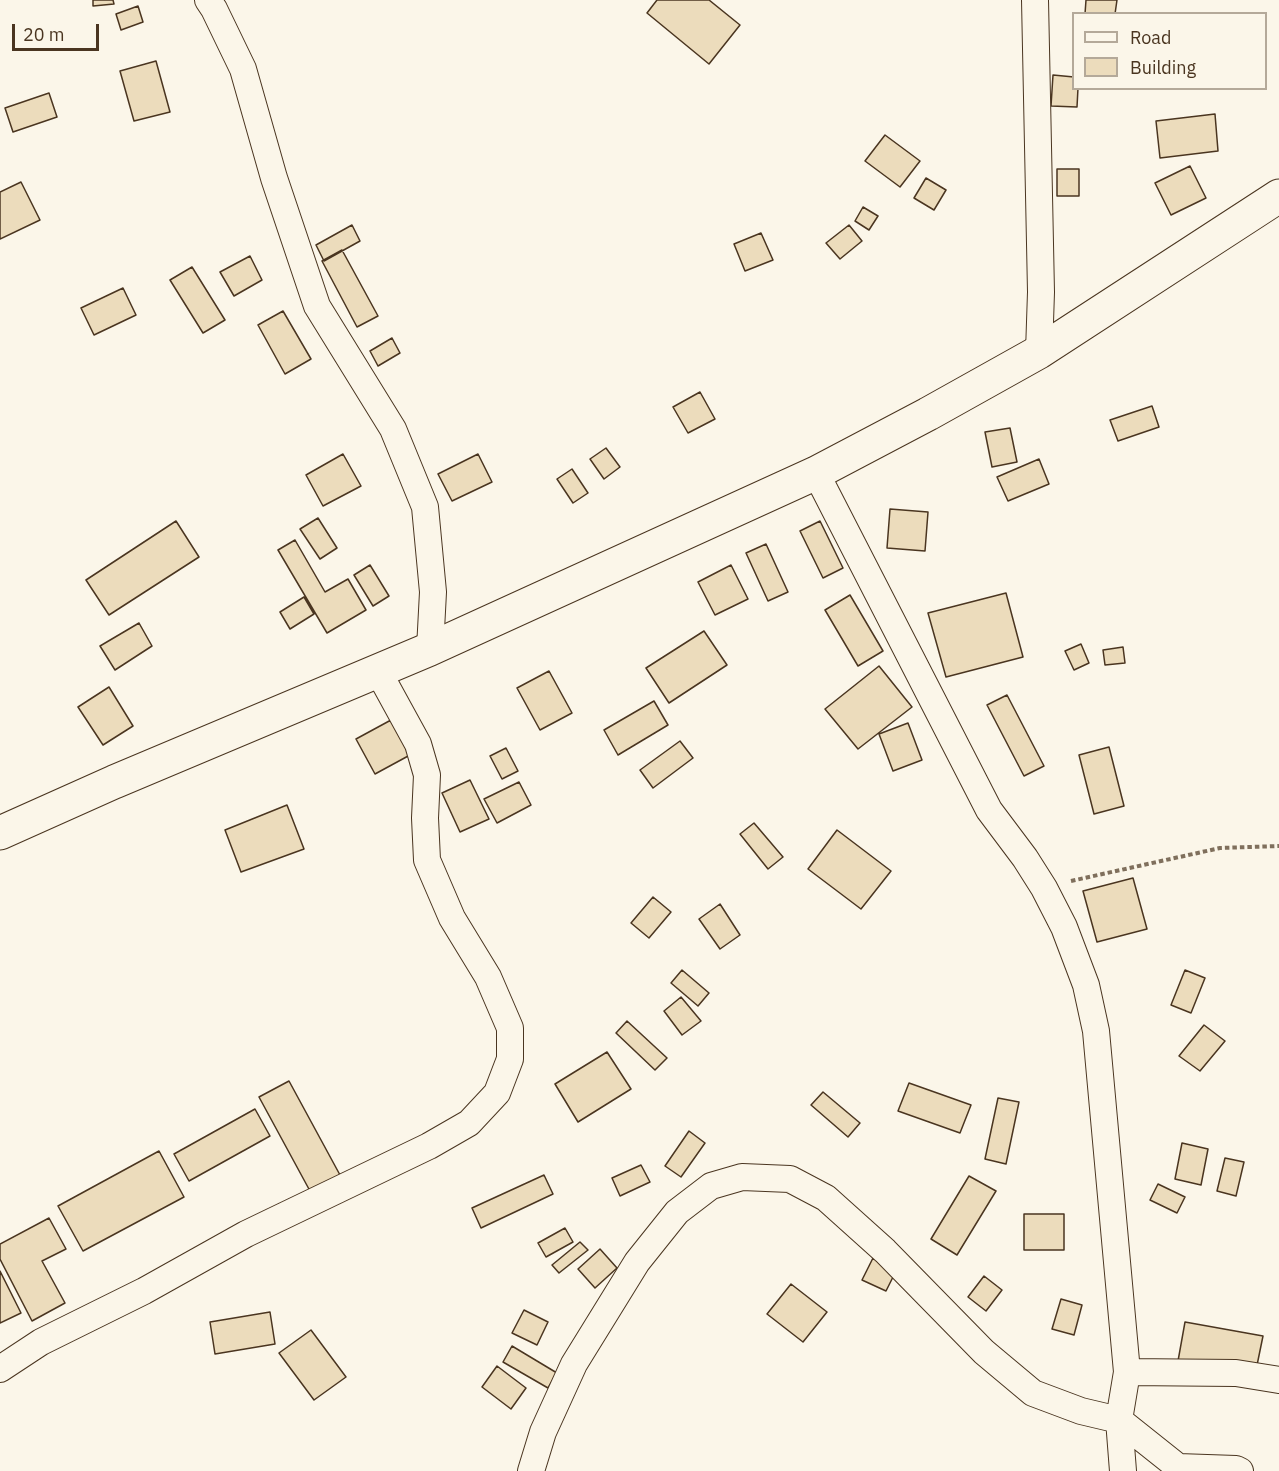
<!DOCTYPE html>
<style>
body{margin:0}
#map{position:relative;width:1279px;height:1471px;overflow:hidden;background:#fbf6e9;font-family:"IBM Plex Sans",sans-serif}
canvas{display:block}
.legend{position:absolute;left:1072px;top:12px;width:195px;height:78px;box-sizing:border-box;background:#fbf6e9;border:2px solid #b4a999;margin:0;padding:8px 10px;list-style:none;font-size:18px;color:#4a3520}
.legend li{display:flex;align-items:center;gap:12px;height:30px}
.legend b{width:30px;border:2px solid #b4a999}
.scale{position:absolute;left:12px;top:24px;width:87px;height:27px;box-sizing:border-box;border:3px solid #4a3520;border-top:0;padding-left:8px;font-size:18px;line-height:21px;white-space:nowrap;color:#4a3520;-webkit-text-stroke:4px #fbf6e9;paint-order:stroke}
</style>
<div id="map">
<canvas width="1279" height="1471"></canvas>
<ul class="legend">
<li><b style="height:8px;background:#fbf6e9"></b>Road</li>
<li><b style="height:16px;background:#ecdcbc"></b>Building</li>
</ul>
<div class="scale">20 m</div>
</div>
<script>
const c = document.querySelector('canvas').getContext('2d');
c.lineJoin = 'round';
function fill(path, color) {
  c.fillStyle = color;
  c.fill(path, 'evenodd');
}
function stroke(path, color, width, dash) {
  c.strokeStyle = color;
  c.lineWidth = width;
  c.lineCap = dash ? 'butt' : 'round';
  c.setLineDash(dash || []);
  c.stroke(path);
}
const building = new Path2D(`
 M93,0H113L114,4L93,6Z
 M657,0H709L740,25L709,64L647,13Z
 M1086,0H1117L1115,14H1085Z
 M138,6L143,22L121,30L116,14Z
 M156,61L170,112L134,121L120,71Z
 M1053,75L1074,77V88H1078L1077,107L1051,106Z
 M49,93L57,117L13,132L5,108Z
 M1215,114L1218,151L1160,158L1156,121Z
 M885,135L920,161L900,187L865,161Z
 M1190,166L1206,198L1171,215L1155,183Z
 M1057,169H1079V196H1057Z
 M926,178L946,190L934,210L914,198Z
 M21,182L40,220L0,239V192Z
 M863,207L878,216L869,230L855,221Z
 M352,225L360,241L324,261L316,245Z
 M849,225L862,241L840,259L826,243Z
 M761,233L773,260L745,271L734,244Z
 M342,250L378,316L357,327L322,261Z
 M250,256L262,280L234,296L220,272Z
 M192,267L225,320L203,333L170,280Z
 M123,288L136,315L94,335L81,308Z
 M283,311L311,359L285,374L258,325Z
 M392,338L400,353L378,366L370,351Z
 M700,392L715,419L688,433L673,407Z
 M1152,406L1159,427L1118,441L1110,420Z
 M1010,428L1017,462L992,467L985,432Z
 M606,448L620,467L604,479L590,459Z
 M343,454L361,486L323,506L306,475Z
 M478,454L492,482L452,501L438,474Z
 M1039,459L1049,484L1008,501L997,477Z
 M572,469L588,493L573,503L557,479Z
 M890,509L928,512L925,551L887,548Z
 M318,518L337,548L320,559L300,529Z
 M176,521L199,557L109,615L86,580Z
 M820,521L843,568L823,578L800,531Z
 M295,540L325,592L348,579L366,610L327,633L278,550Z
 M766,544L788,592L768,601L746,553Z
 M370,565L389,596L373,606L354,575Z
 M731,565L748,599L715,615L698,582Z
 M1006,593L1023,657L946,677L928,613Z
 M850,595L883,651L858,666L825,610Z
 M304,597L314,614L290,629L280,612Z
 M139,623L152,646L115,670L100,646Z
 M704,631L727,665L669,703L646,668Z
 M1081,644L1089,663L1074,670L1065,651Z
 M1123,647L1125,663L1105,665L1103,650Z
 M879,666L912,707L858,749L825,709Z
 M549,671L572,713L540,730L517,688Z
 M109,687L133,726L103,745L78,707Z
 M1007,695L1044,766L1024,776L987,705Z
 M654,701L668,725L618,755L604,730Z
 M391,720L410,755L375,774L356,739Z
 M908,723L922,760L893,771L879,734Z
 M680,741L693,758L653,788L640,770Z
 M1109,747L1124,806L1094,814L1079,755Z
 M506,748L518,771L502,779L490,756Z
 M470,780L489,819L460,832L442,793Z
 M519,782L531,805L497,823L484,799Z
 M287,805L304,849L241,872L225,830Z
 M754,823L783,857L768,869L740,834Z
 M837,830L891,871L861,909L808,869Z
 M1133,878L1147,929L1097,942L1083,891Z
 M653,897L671,912L649,938L631,923Z
 M720,904L740,935L720,949L699,919Z
 M682,970L709,993L698,1006L671,983Z
 M1185,970L1205,978L1191,1013L1171,1005Z
 M681,997L701,1021L682,1035L664,1011Z
 M627,1021L667,1058L655,1070L616,1033Z
 M1204,1025L1225,1041L1200,1071L1179,1056Z
 M607,1052L631,1089L578,1122L555,1084Z
 M289,1081L340,1175L310,1191L259,1097Z
 M909,1083L971,1105L960,1133L898,1111Z
 M823,1092L860,1123L848,1137L811,1105Z
 M998,1098L1019,1102L1006,1164L985,1159Z
 M255,1109L270,1136L189,1181L174,1154Z
 M689,1131L705,1143L681,1177L665,1166Z
 M1182,1143L1208,1149L1201,1185L1175,1179Z
 M159,1151L184,1197L83,1251L58,1206Z
 M1225,1158L1244,1162L1236,1196L1217,1191Z
 M641,1165L650,1182L620,1196L612,1178Z
 M544,1175L553,1194L481,1228L472,1208Z
 M969,1176L996,1191L957,1255L931,1239Z
 M1158,1184L1185,1197L1177,1213L1150,1200Z
 M1024,1214H1064V1250H1024Z
 M49,1218L66,1249L42,1261L65,1303L32,1321L0,1259V1244Z
 M565,1228L573,1242L546,1257L538,1243Z
 M580,1242L588,1250L559,1273L552,1265Z
 M600,1249L617,1268L595,1288L578,1269Z
 M873,1258L897,1269L886,1291L862,1280Z
 M0,1271L21,1313L0,1323Z
 M984,1276L1002,1290L986,1311L968,1297Z
 M791,1284L827,1312L803,1342L767,1314Z
 M1061,1299L1082,1305L1074,1335L1052,1329Z
 M524,1310L548,1322L537,1345L512,1333Z
 M270,1312L275,1344L215,1354L210,1322Z
 M1185,1322L1263,1336L1255,1375L1178,1361Z
 M311,1330L346,1377L314,1400L279,1353Z
 M512,1346L557,1373L548,1388L503,1362Z
 M497,1366L526,1388L511,1409L482,1387Z`);
fill(building, '#ecdcbc');
stroke(building, '#4a3520', 1.5);
const street = new Path2D(`
 M208,0L214,9L243,69L274,178L317,306L393,429L425,507L433,592L430,649
 M1035,0L1041,292L1039,352
 M816,473L989,810L1025,858L1044,888L1064,927L1086,985L1096,1031L1127,1372L1119,1420L1123,1471
 M0,1369L41,1342L144,1291L246,1234L429,1146L469,1123L497,1093L510,1059V1028L488,977L452,918L427,860L425,818L427,775L418,744L378,671
 M1127,1372L1236,1373L1279,1380
 M531,1471L543,1432L574,1364L637,1262L677,1212L711,1186L742,1177L790,1179L826,1198L885,1251L984,1352L1033,1393L1081,1411L1119,1420L1178,1467L1236,1469L1240,1471`);
const secondary = new Path2D(`
 M0,833L114,782L430,649L816,473L928,414L1039,352L1279,196`);
stroke(street, '#4a3520', 28);
stroke(secondary, '#4a3520', 35);
stroke(new Path2D(`
 M1071,881L1220,848L1279,846`), '#7f6f5c', 4, [4.5, 3]);
stroke(street, '#fbf6e9', 26);
stroke(secondary, '#fbf6e9', 33);
</script>
